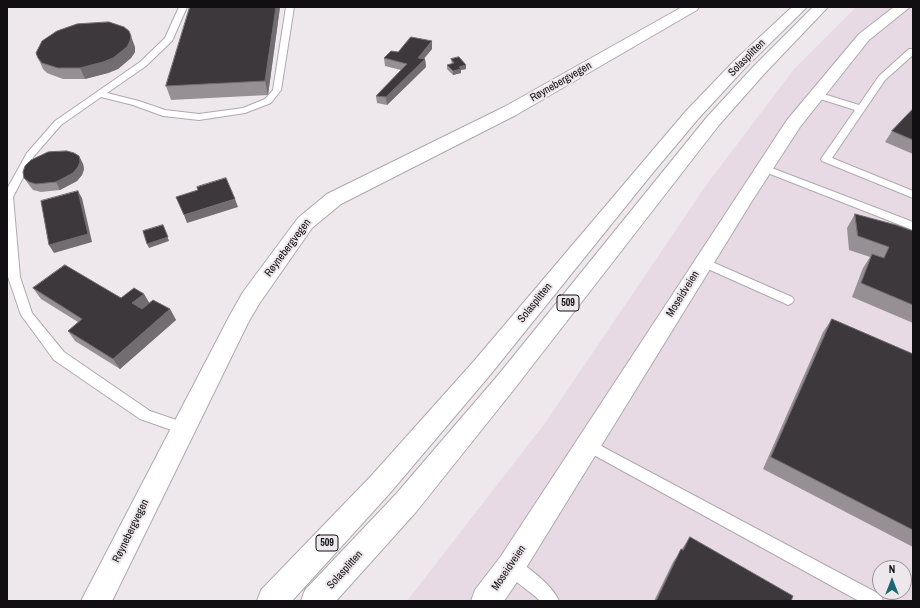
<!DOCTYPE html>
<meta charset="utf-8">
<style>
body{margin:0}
#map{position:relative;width:920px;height:608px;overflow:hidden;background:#eee8ed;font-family:"Archivo Narrow",sans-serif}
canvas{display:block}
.frame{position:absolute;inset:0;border:8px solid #110f11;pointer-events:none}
.north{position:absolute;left:872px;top:560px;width:40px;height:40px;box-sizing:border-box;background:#eee8ed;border:1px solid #969195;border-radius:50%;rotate:0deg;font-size:11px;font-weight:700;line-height:16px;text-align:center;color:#110f11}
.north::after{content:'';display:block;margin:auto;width:14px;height:18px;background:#1c6771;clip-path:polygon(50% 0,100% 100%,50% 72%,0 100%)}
</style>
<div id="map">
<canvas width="920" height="608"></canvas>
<div class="frame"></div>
<div class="north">N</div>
</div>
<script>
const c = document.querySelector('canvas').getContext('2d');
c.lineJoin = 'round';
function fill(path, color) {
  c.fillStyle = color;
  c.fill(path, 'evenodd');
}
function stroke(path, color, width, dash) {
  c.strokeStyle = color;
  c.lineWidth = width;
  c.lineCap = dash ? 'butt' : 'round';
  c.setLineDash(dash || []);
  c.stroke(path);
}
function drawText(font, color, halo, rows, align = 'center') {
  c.font = font + ' "Archivo Narrow",sans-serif';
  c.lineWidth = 4;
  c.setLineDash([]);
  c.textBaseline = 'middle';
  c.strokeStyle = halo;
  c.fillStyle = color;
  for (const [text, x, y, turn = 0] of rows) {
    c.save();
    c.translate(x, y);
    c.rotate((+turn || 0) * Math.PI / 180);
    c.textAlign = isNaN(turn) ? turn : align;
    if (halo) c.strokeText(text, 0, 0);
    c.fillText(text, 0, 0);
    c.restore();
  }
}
fill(new Path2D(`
 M856,7H913V601H407L545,423L707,184L794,69ZM880,568H904V592H880Z`), '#e7dae5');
const service = new Path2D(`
 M179,7H187L172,41L146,66L107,93L139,101L165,110L199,114L243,108L265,99L273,90L286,7H294L281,90L271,103L245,113L199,120L163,116L133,105L101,97L61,125L34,156L13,197L20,277L32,313L64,352L150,411L188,424L190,428L188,432L183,434L140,419L54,360L21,315L8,277L7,259V189L27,153L55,121L140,62L165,38Z
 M909,49H913V55L885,80L832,158L913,191V198L822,161L821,159L855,110L814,97L812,95L817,92L859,105L879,76Z
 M764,165L913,222V230L760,170L759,168Z
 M703,258L792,297L794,300L792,303L788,305L784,303L699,265L697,262L699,259Z
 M588,439L881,595L883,601H859L583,449L581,445L583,441Z
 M511,558C526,564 553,586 559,601H540C530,590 508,579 503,566L505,560Z`);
const minor = new Path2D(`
 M682,7H699L697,10L516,115L341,204L312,228L259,304L248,323L112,601H81L230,315L243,292L298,218L327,194L504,107Z
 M894,7H910L869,40L800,127L752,201L521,576L504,601H471L475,590L501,556L787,120L859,34Z`);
const trunk = new Path2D(`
 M792,7H807L746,67L698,119L651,175L490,375L390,493L292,601H257L261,590L372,475L474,361L686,111L734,61Z
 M813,7H828L765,73L719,125L515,388L416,512L336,601H301L305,590L396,494L499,374L707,117L753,67Z`);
stroke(service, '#afa9ae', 2);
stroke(minor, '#afa9ae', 2);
stroke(trunk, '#afa9ae', 2);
fill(service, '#fff');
fill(minor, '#fff');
fill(trunk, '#fff');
fill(new Path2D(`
 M190,7H280L268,95L171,100L166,86Z
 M135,47V52L131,58L118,69L108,73L85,79H63L47,73L43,69L38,58Z
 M432,49L424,59H425L426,67L387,105L377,103L376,96L401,70L385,66L384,58Z
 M451,59L466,65V69L461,70V73L453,75L447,69V65L452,64Z
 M913,109V154L885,142L892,131Z
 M79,156L83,164L84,169L82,175L77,181L60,190L41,192L33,190L29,185L24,178Z
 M855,214L913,231V323L852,297L863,268L870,257L849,250L847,228Z
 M33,288L121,298L144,294L149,303L170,309L176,320L120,369L75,341L68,331L78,322L41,299Z
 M832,319L913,354V547L763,469L823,332Z
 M690,537L791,601H654L673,562Z`), '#969094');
fill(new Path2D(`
 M276,7H280L268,95L265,81Z
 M131,36L135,47V52L131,58L118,69L108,73L85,79L80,68Z
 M432,41V49L418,65V58Z
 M425,59L426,67L387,105L386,97Z
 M466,65V69L461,70V73L453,75V71L459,67Z
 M79,156L83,164L84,169L82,175L77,181L60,190L56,182Z
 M78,191L82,198L92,242L54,253L49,245Z
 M235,199L238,207L187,223L184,215Z
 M163,225L169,241L149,248L147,244Z
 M144,294L150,304L138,314L132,303Z
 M170,309L176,320L120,369L113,359Z`), '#726d71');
const building = new Path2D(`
 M190,7H276L265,81L166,86Z
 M109,22L124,27L129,31L131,36L130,41L127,47L113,58L103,62L80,68H58L42,63L38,58L36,53L42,41L57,31L77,24Z
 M411,37L432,41L418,58L425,59L386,97L376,96L407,64L384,58L391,51L398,52Z
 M459,57L466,65L459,67L461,69L453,71L447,65L454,63L451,59Z
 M913,109V140L892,131Z
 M67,151L74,153L79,156L80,162L78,167L73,173L56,182L36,184L29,182L24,178L23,172L25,166L31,160L48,152Z
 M226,178L235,199L184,215L176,197L198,190L197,187Z
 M78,191L88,234L49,245L41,201Z
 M855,214L896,225L913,231V305L861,283L872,254L884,258L889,247L858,236Z
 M163,225L168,237L147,244L143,231Z
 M65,265L121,298L134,288L144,294L132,303L142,309L153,300L170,309L113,359L68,331L82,319L33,288Z
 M832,319L913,354V530L771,457Z
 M690,537L793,596L791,601H656L681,549L683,550Z`);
fill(building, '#3d383c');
stroke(building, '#726d71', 1);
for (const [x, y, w] of [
 [568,303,22],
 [327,543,22]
]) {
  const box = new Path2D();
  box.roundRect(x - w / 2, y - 8, w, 16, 3);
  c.fillStyle = '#eee8ed';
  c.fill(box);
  stroke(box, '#110f11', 1);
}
drawText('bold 10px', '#110f11', null, [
 ["509",568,303],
 ["509",327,543]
]);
drawText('11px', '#110f11', '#eee8ed', [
 ["Solasplitten",747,58,-45],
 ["Røynebergvegen",561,82,-30],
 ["Røynebergvegen",288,248,-53],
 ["Moseidveien",683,294,-58],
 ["Solasplitten",535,303,-51],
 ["Røynebergvegen",131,531,-64],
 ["Moseidveien",509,568,-56],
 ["Solasplitten",345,570,-48]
]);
</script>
